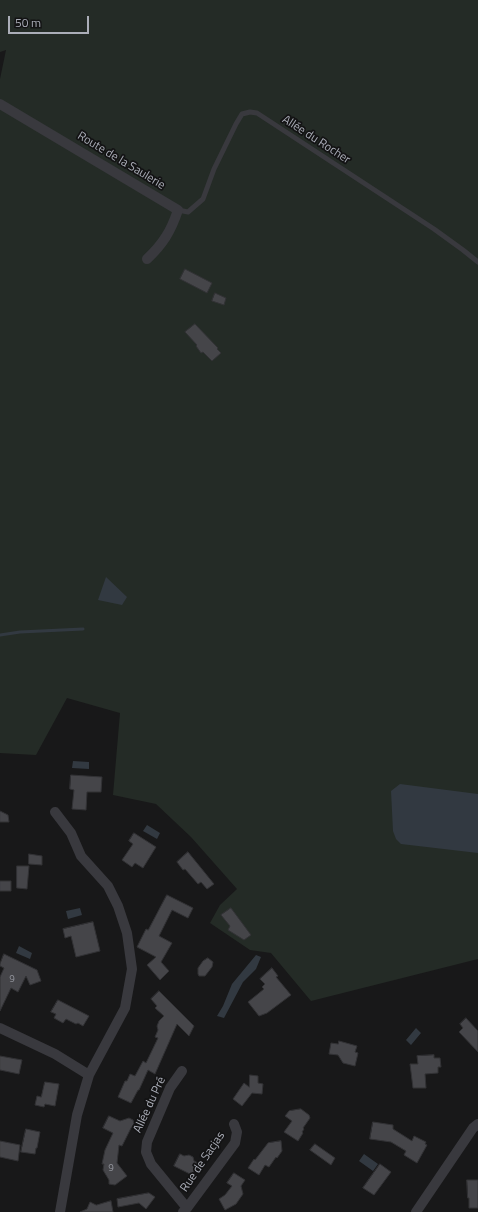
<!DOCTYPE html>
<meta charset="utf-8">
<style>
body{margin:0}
#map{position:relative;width:478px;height:1212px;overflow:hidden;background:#181819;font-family:"Titillium Web",sans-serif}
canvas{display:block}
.scale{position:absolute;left:8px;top:16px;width:81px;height:18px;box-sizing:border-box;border:2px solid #abaeb8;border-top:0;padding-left:5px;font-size:12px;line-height:14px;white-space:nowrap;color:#abaeb8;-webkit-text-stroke:3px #131314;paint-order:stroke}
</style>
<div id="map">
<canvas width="478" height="1212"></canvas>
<div class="scale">50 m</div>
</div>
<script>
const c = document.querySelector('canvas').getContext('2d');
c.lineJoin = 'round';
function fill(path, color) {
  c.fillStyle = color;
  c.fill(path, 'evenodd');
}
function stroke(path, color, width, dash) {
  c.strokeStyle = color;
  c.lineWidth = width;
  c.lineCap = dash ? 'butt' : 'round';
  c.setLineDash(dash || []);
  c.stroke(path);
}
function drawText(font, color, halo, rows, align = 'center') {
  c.font = font + ' "Titillium Web",sans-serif';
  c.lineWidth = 3.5;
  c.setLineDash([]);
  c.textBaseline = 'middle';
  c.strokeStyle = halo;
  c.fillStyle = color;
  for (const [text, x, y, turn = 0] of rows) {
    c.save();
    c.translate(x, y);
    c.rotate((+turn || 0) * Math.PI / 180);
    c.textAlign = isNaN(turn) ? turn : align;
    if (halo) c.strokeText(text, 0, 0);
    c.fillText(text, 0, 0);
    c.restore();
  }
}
fill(new Path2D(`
 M0,0H478V959L311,1001L271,953L250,950L210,923L220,905L237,889L191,837L156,804L113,795L120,713L67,698L36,755L0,753V79L6,50L0,52Z`), '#242b26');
fill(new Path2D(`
 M106,577L127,597L122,605L98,600Z
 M73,761L89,762V769L72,768Z
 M400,784L478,794V853L401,844L396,839L393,831L391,791Z
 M147,825L160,833L157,839L143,831Z
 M80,908L82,915L68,919L66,911Z
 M19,946L32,953L30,959L16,953Z
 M256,955L261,957L256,969L243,982L224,1018L217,1016L223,1006L232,984Z
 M416,1028L421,1033L411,1045L406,1040Z
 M364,1154L378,1164L373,1171L359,1161Z`), '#323941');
stroke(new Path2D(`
 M0,635L20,632L83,629`), '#323941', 3);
const building = new Path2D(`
 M185,269L212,283L207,293L180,279Z
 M215,293L226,298L224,305L212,301Z
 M195,324L218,348L217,349L221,353L212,361L203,352L201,353L196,346L197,345L185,332Z
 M71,775L102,777L101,792H87L86,810L72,809L74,790L70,789Z
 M0,811L8,815L9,822H0Z
 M134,833L156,847L143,868L135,863L132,867L122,860L133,844L129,841Z
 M188,852L214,884L207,889L201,882L198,884L185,869L183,870L177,862Z
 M29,854L42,856V865L29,864Z
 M17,866H29L27,889L17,888Z
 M0,881H11V891H0Z
 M167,895L193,908L188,918L172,910L159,936L172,943L161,962L169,971L160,980L147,965L156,957L137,947L146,929L148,930Z
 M231,908L251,935L244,940L228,930L230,926L221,915Z
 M93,922L100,951L76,957L71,936L65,938L63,929Z
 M4,954L37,970L41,981L30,985L26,976L18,992L11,988L0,1011V977L4,968L0,966V964Z
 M208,958L213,962L212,967L205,976H199L198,974V968L203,961Z
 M272,968L278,976L276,977L291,995L267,1013L259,1016L248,1002L264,989L262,987L265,984L260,979Z
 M159,991L194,1026L189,1036L177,1024L155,1074L148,1070L139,1090H138L131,1103L118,1097L125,1081H127L130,1074L135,1076L143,1061L146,1063L158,1038L155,1037L158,1030L157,1026L159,1021L164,1016L155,1008L157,1006L151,999Z
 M58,1000L89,1016L83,1026L78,1023L76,1024L66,1019L63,1023L54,1018L56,1014L51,1012Z
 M466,1018L478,1031V1052L459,1032L463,1028L460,1024Z
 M339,1041L357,1046L355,1052L358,1053L355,1066L343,1063L338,1055L329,1054L331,1043L338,1044Z
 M434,1055V1058H440L441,1067H438V1073L425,1074L426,1088H413L410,1064H418L417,1056Z
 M0,1056L22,1060L19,1074L0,1070Z
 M250,1075L258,1076V1083L263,1084L262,1094L252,1093L242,1106L233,1099L244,1083L249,1087Z
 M45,1082L59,1084L55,1106L45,1104L44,1107L35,1105L37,1096L41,1097Z
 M301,1109L309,1115L310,1118L303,1128L304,1129L302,1132L303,1133L298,1141L284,1132L292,1121L285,1116L289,1111Z
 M109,1116L120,1121L129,1118L133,1120L134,1124L131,1128L122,1146L119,1145L117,1163L127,1176L115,1185L109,1184V1180L103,1170L104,1164H102L105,1150L113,1133L103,1128Z
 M373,1122L393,1125V1129L412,1141L414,1136L426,1142L425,1144L427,1145L417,1163L404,1155L406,1151L391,1142L370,1139Z
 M26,1129L40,1132L37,1148H36L35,1154L21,1152Z
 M0,1141L20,1145L18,1161L0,1157Z
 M281,1141L282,1151L277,1158L276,1157L269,1167L265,1165L259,1175L248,1168L254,1159L255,1160L268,1143Z
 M315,1144L335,1158L331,1165L310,1150Z
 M180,1154L184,1156L189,1155L193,1157L194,1161L198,1163L192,1175L174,1166Z
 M380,1164L391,1172L374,1195L363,1188Z
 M234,1173L245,1180L241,1186L243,1194L236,1204L225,1210L219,1199L225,1195L232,1186L227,1183Z
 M467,1180H478V1208H469V1198H468Z
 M149,1193L155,1197L146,1209L139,1203L118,1207L117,1199Z
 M111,1201L113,1212H80L87,1209L90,1202L96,1205Z`);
fill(building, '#454549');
stroke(building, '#323235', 1);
stroke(new Path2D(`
 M178,210L188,212L203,199L214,169L236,124L242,114L250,112L257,113L434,229L463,250L478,262`), '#39393e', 5);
stroke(new Path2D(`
 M0,104L178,210C171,231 163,244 147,259
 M55,812L71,833L81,856L108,886L118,906L127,933L132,969L125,1008L89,1075L77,1115L60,1212
 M0,1028L55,1054L89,1075
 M182,1071L170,1088L147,1142L146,1152L151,1164L187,1208
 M183,1212L187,1208L235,1143L237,1132L234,1124
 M416,1212L473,1128L478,1124`), '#39393e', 10);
drawText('10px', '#92949c', null, [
 ["9",12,980],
 ["9",111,1169]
]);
drawText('12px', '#abaeb8', '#131314', [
 ["Allée du Rocher",316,140,33],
 ["Route de la Saulerie",121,161,31],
 ["Allée du Pré",150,1105,-65],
 ["Rue de Sacjas",203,1162,-56]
]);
</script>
